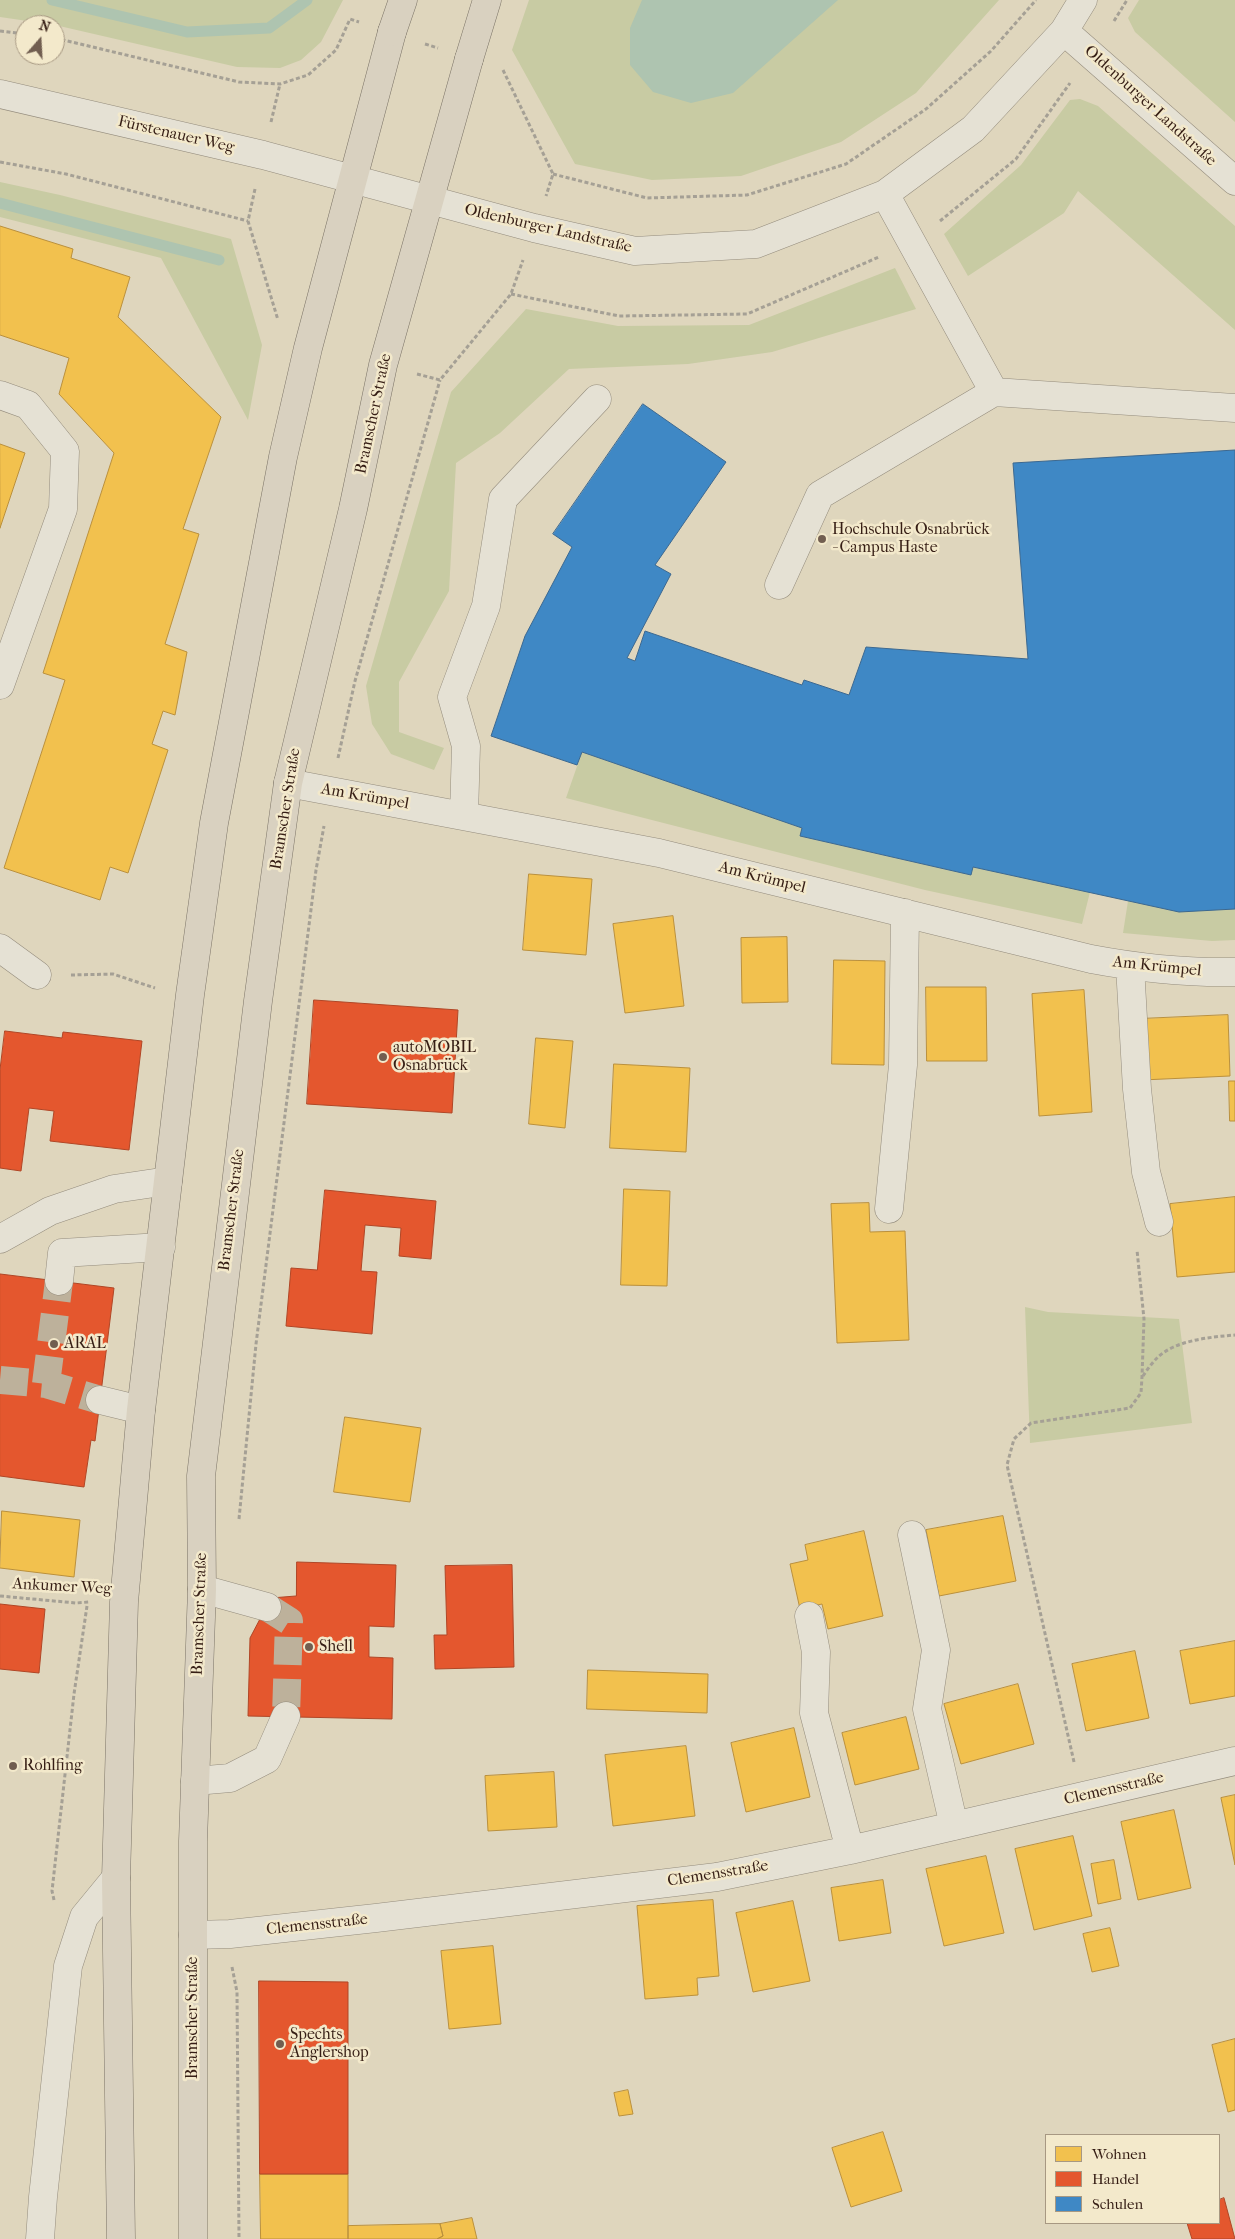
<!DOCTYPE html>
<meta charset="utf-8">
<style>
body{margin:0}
#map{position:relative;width:1235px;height:2239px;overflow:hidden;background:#dfd6bd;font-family:"IM FELL French Canon",serif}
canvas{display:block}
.legend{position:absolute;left:1045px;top:2134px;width:175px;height:90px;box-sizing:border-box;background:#f3e9cb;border:1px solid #a79882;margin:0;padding:6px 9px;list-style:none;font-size:15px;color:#361e15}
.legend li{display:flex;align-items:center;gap:10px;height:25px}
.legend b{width:25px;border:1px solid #a79882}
.north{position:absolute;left:15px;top:15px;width:50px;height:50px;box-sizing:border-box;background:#f3e9cb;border:1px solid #a79882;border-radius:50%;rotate:19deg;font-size:14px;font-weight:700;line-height:20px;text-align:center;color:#361e15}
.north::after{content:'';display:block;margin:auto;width:18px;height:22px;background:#715e50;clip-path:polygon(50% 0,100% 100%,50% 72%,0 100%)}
</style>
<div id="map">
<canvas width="1235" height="2239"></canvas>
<ul class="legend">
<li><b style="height:14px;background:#f2c14e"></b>Wohnen</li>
<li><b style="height:14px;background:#e4572e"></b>Handel</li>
<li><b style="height:14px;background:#3f88c5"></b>Schulen</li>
</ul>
<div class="north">N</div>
</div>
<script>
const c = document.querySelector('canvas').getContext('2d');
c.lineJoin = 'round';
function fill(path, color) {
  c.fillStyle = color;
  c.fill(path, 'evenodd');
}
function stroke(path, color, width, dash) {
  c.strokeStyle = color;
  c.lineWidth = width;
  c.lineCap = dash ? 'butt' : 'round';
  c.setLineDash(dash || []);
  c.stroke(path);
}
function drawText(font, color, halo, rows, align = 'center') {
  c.font = font + ' "IM FELL French Canon",serif';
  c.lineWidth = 5;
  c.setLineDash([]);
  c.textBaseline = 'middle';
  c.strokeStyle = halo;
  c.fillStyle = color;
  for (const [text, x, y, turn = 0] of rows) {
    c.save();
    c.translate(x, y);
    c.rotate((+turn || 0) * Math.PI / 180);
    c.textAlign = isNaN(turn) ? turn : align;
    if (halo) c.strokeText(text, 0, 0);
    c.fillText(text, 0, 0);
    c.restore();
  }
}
fill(new Path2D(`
 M0,0H343L321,42L301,60L280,68L237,67L55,25L0,17Z
 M529,0H999L916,93L841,142L741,176L652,180L575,164L512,50Z
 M1139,0H1235V122L1135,32L1128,18Z
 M1080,99L1098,106L1235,226V330L1078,191L1064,213L968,276L944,234L1021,165L1070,100Z
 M0,182L60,195L231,239L262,345L248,420L161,258L0,217Z
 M895,268L916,309L772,352L688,364L569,369L500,433L456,463L449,591L399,682V732L444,748L434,770L391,754L372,724L366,686L451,392L526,309L618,326L749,325Z
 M582,752L802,828L800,836L971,875L973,867L1090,892L1082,924L925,890L566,798Z
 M1128,901L1235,909V940L1212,941L1123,933Z
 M1025,1307L1048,1312L1179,1319L1192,1423L1030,1443Z`), '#c8cba3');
fill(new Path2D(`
 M642,0H838L733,93L691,103L653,92L630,65V28Z`), '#aec4b0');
const homes = new Path2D(`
 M0,226L73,249L71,258L130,277L118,317L221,417L183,529L199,534L165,644L187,652L175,715L163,711L152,744L168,750L128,873L110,867L100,900L4,868L65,680L43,673L114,453L59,394L69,358L0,335Z
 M0,444L25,453L0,528Z
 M529,874L592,879L586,955L523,950Z
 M673,916L684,1006L625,1013L613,924Z
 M787,937L788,1002L742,1003L741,938Z
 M834,960L885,961L884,1065L832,1064Z
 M926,987H986L987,1061H927Z
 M1084,990L1092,1112L1039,1116L1032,994Z
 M1228,1015L1230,1076L1142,1080L1139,1019Z
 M536,1038L573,1041L565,1128L529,1124Z
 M614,1064L690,1068L686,1152L610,1148Z
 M1229,1081H1235V1121H1230Z
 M624,1189L670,1191L667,1286L621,1285Z
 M1235,1197V1272L1177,1277L1170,1204Z
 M869,1203L870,1232L905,1231L909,1340L837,1343L831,1204Z
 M345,1417L421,1428L410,1502L334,1492Z
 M2,1511L80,1520L74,1577L0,1568Z
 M1003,1516L1016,1581L939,1596L926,1530Z
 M864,1531L883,1616L828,1629L822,1604L800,1609L790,1564L808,1560L805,1545Z
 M1235,1641V1696L1190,1704L1180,1651Z
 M1135,1651L1149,1718L1086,1731L1072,1664Z
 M588,1670L708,1674L707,1713L587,1709Z
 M1018,1684L1034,1744L961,1764L944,1704Z
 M906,1717L919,1769L855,1785L842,1733Z
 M794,1728L810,1797L746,1812L731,1743Z
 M686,1746L695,1816L613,1826L605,1755Z
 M554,1772L557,1827L488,1831L485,1776Z
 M1235,1795V1865L1221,1798Z
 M1174,1810L1191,1888L1138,1900L1121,1822Z
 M1073,1836L1092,1916L1034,1930L1015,1849Z
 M986,1856L1004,1933L944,1946L926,1869Z
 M1114,1860L1121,1899L1098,1904L1091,1864Z
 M883,1880L891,1933L839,1941L831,1888Z
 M713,1900L719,1976L697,1978L698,1995L645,1999L637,1906Z
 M793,1901L810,1981L753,1992L736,1913Z
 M1110,1928L1119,1966L1092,1972L1083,1934Z
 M493,1946L501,2024L449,2029L441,1951Z
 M1235,2039V2110L1228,2112L1212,2045Z
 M628,2090L633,2114L619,2116L614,2093Z
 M883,2132L902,2191L851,2207L832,2148Z
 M260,2174H348V2239H261Z
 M472,2218L477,2239H437L443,2236L440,2224Z
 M440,2224L443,2236L437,2239H348V2226Z`);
fill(homes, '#f2c14e');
stroke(homes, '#ba903d', 1);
const shops = new Path2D(`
 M314,1000L458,1010L452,1113L307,1104Z
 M5,1031L62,1038L63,1032L142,1041L129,1150L50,1141L54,1111L29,1108L21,1171L0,1168V1070Z
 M325,1190L436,1201L431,1259L399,1256L401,1228L365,1225L361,1271L377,1272L372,1334L286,1326L291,1268L317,1270Z
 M0,1274L114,1288L95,1441L91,1440L84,1487L0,1476Z
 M297,1562L396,1565L394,1627L369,1626V1657L393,1658L392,1719L248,1716L250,1638L271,1598L296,1596Z
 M512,1565L514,1667L435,1669L434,1635H447L445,1566Z
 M0,1604L45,1609L39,1673L0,1669Z
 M259,1981L348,1982V2174H260Z
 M1224,2198L1235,2239H1192L1187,2223H1219V2200Z`);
fill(shops, '#e4572e');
stroke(shops, '#b04626', 1);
const schools = new Path2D(`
 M643,404L726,462L655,565L671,574L627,658L635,661L645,631L802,685L804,680L849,695L866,647L1028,659L1013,463L1235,450V909L1179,912L973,867L971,875L800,836L802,828L582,752L577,765L491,736L525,636L572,547L553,534Z`);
fill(schools, '#3f88c5');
stroke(schools, '#3c6890', 1);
stroke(new Path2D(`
 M52,0L187,32L269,28L307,0
 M0,203L219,260`), '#aec4b0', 11);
stroke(new Path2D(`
 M0,1380L46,1384L100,1400
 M46,1384L59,1281
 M267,1607L289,1621L286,1716`), '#bdb19b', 28, [28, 14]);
const minor = new Path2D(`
 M1064,31L1235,181
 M0,94L263,155L534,228L635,251L756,244L885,194L973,129L1064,31L1083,0
 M885,194L994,392
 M0,395L28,405L65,451L63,509L0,685
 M779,585L820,495L994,392L1235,408
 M288,783L659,853L1091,959C1139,968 1186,973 1235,972
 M464,815L466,746L452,697L486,606L503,499L597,399
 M0,948L37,975
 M1130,966L1137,1089L1146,1172L1159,1222
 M889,1209L903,1065L905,913
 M0,1239L50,1211L114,1189L168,1181
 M59,1281L62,1253L161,1247
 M100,1400L141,1410
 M912,1535L936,1650L927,1709L954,1826
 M202,1589L267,1607
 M809,1616L816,1652L814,1713L850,1850
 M195,1781L230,1778L267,1759L286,1716
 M193,1935L230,1934L376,1918L717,1877L850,1850L1235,1761
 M40,2239L43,2197L68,1966L84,1917L116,1878`);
const major = new Path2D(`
 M121,2239L116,1878L124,1602L141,1410L190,995L214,823L283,457L308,348L392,32
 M193,2239V1841L202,1589L201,1476L258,1001L288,783L353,509L383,365L469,59`);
const highway = new Path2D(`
 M392,32L403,0
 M469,59L487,0`);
stroke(minor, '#948c7d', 29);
stroke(major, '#7c7467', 29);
stroke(highway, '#7c7467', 29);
stroke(new Path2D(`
 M1114,21L1127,0
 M0,31L25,34
 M55,38L239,82L280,84L308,75L336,50L350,19L359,22
 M425,44L438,48
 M503,70L553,174L546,196
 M271,122L280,84
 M0,162L66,174L248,221
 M553,174L647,198L747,195L846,164L926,109L991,51L1036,0
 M255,189L248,221L278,320
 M940,221L1016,159L1070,83
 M511,294L619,316L747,314L879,257
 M417,374L440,380L511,294L523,260
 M338,758L355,681L440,380
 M71,975L113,974L155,988
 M1143,1376C1147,1370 1152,1363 1157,1358C1175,1340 1211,1337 1235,1335
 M239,1519L256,1344L316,870L324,826
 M0,1596L76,1603L89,1602
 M1074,1762L1007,1465L1014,1439L1031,1423L1130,1408L1141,1393L1142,1377L1144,1319L1137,1250
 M54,1900L52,1891L74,1694L87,1606
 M232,1967L237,1992L239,2239`), '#a5a095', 3, [4, 2.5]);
stroke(minor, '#e5e1d4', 28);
stroke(major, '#d9d1c0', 28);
stroke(highway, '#d9d1c0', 28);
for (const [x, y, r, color] of [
 [822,539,5,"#715e50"],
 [383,1057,5,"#715e50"],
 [54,1344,5,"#715e50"],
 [309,1647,5,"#715e50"],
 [13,1766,5,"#715e50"],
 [280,2044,5,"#715e50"]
]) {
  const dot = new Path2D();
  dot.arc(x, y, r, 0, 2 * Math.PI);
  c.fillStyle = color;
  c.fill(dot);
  stroke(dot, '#f3e9cb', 2);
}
drawText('16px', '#361e15', '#f3e9cb', [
 ["Oldenburger Landstraße",1150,106,42],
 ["Fürstenauer Weg",176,135,13],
 ["Oldenburger Landstraße",548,229,13],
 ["Bramscher Straße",374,414,-78],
 ["Am Krümpel",365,797,10],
 ["Bramscher Straße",286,809,-81],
 ["Am Krümpel",762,878,14],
 ["Am Krümpel",1157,967,6],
 ["Bramscher Straße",232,1210,-83],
 ["Ankumer Weg",62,1587,3],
 ["Bramscher Straße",200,1614,-88],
 ["Clemensstraße",1114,1789,-13],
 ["Clemensstraße",718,1874,-9],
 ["Clemensstraße",317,1925,-6],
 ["Bramscher Straße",193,2018,-90]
]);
drawText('16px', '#361e15', '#f3e9cb', [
 ["Hochschule Osnabrück",832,530],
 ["- Campus Haste",832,548],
 ["autoMOBIL",393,1048],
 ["Osnabrück",393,1066],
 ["ARAL",64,1344],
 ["Shell",319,1647],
 ["Rohlfing",23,1766],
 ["Spechts",290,2035],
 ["Anglershop",290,2053]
], 'left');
</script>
